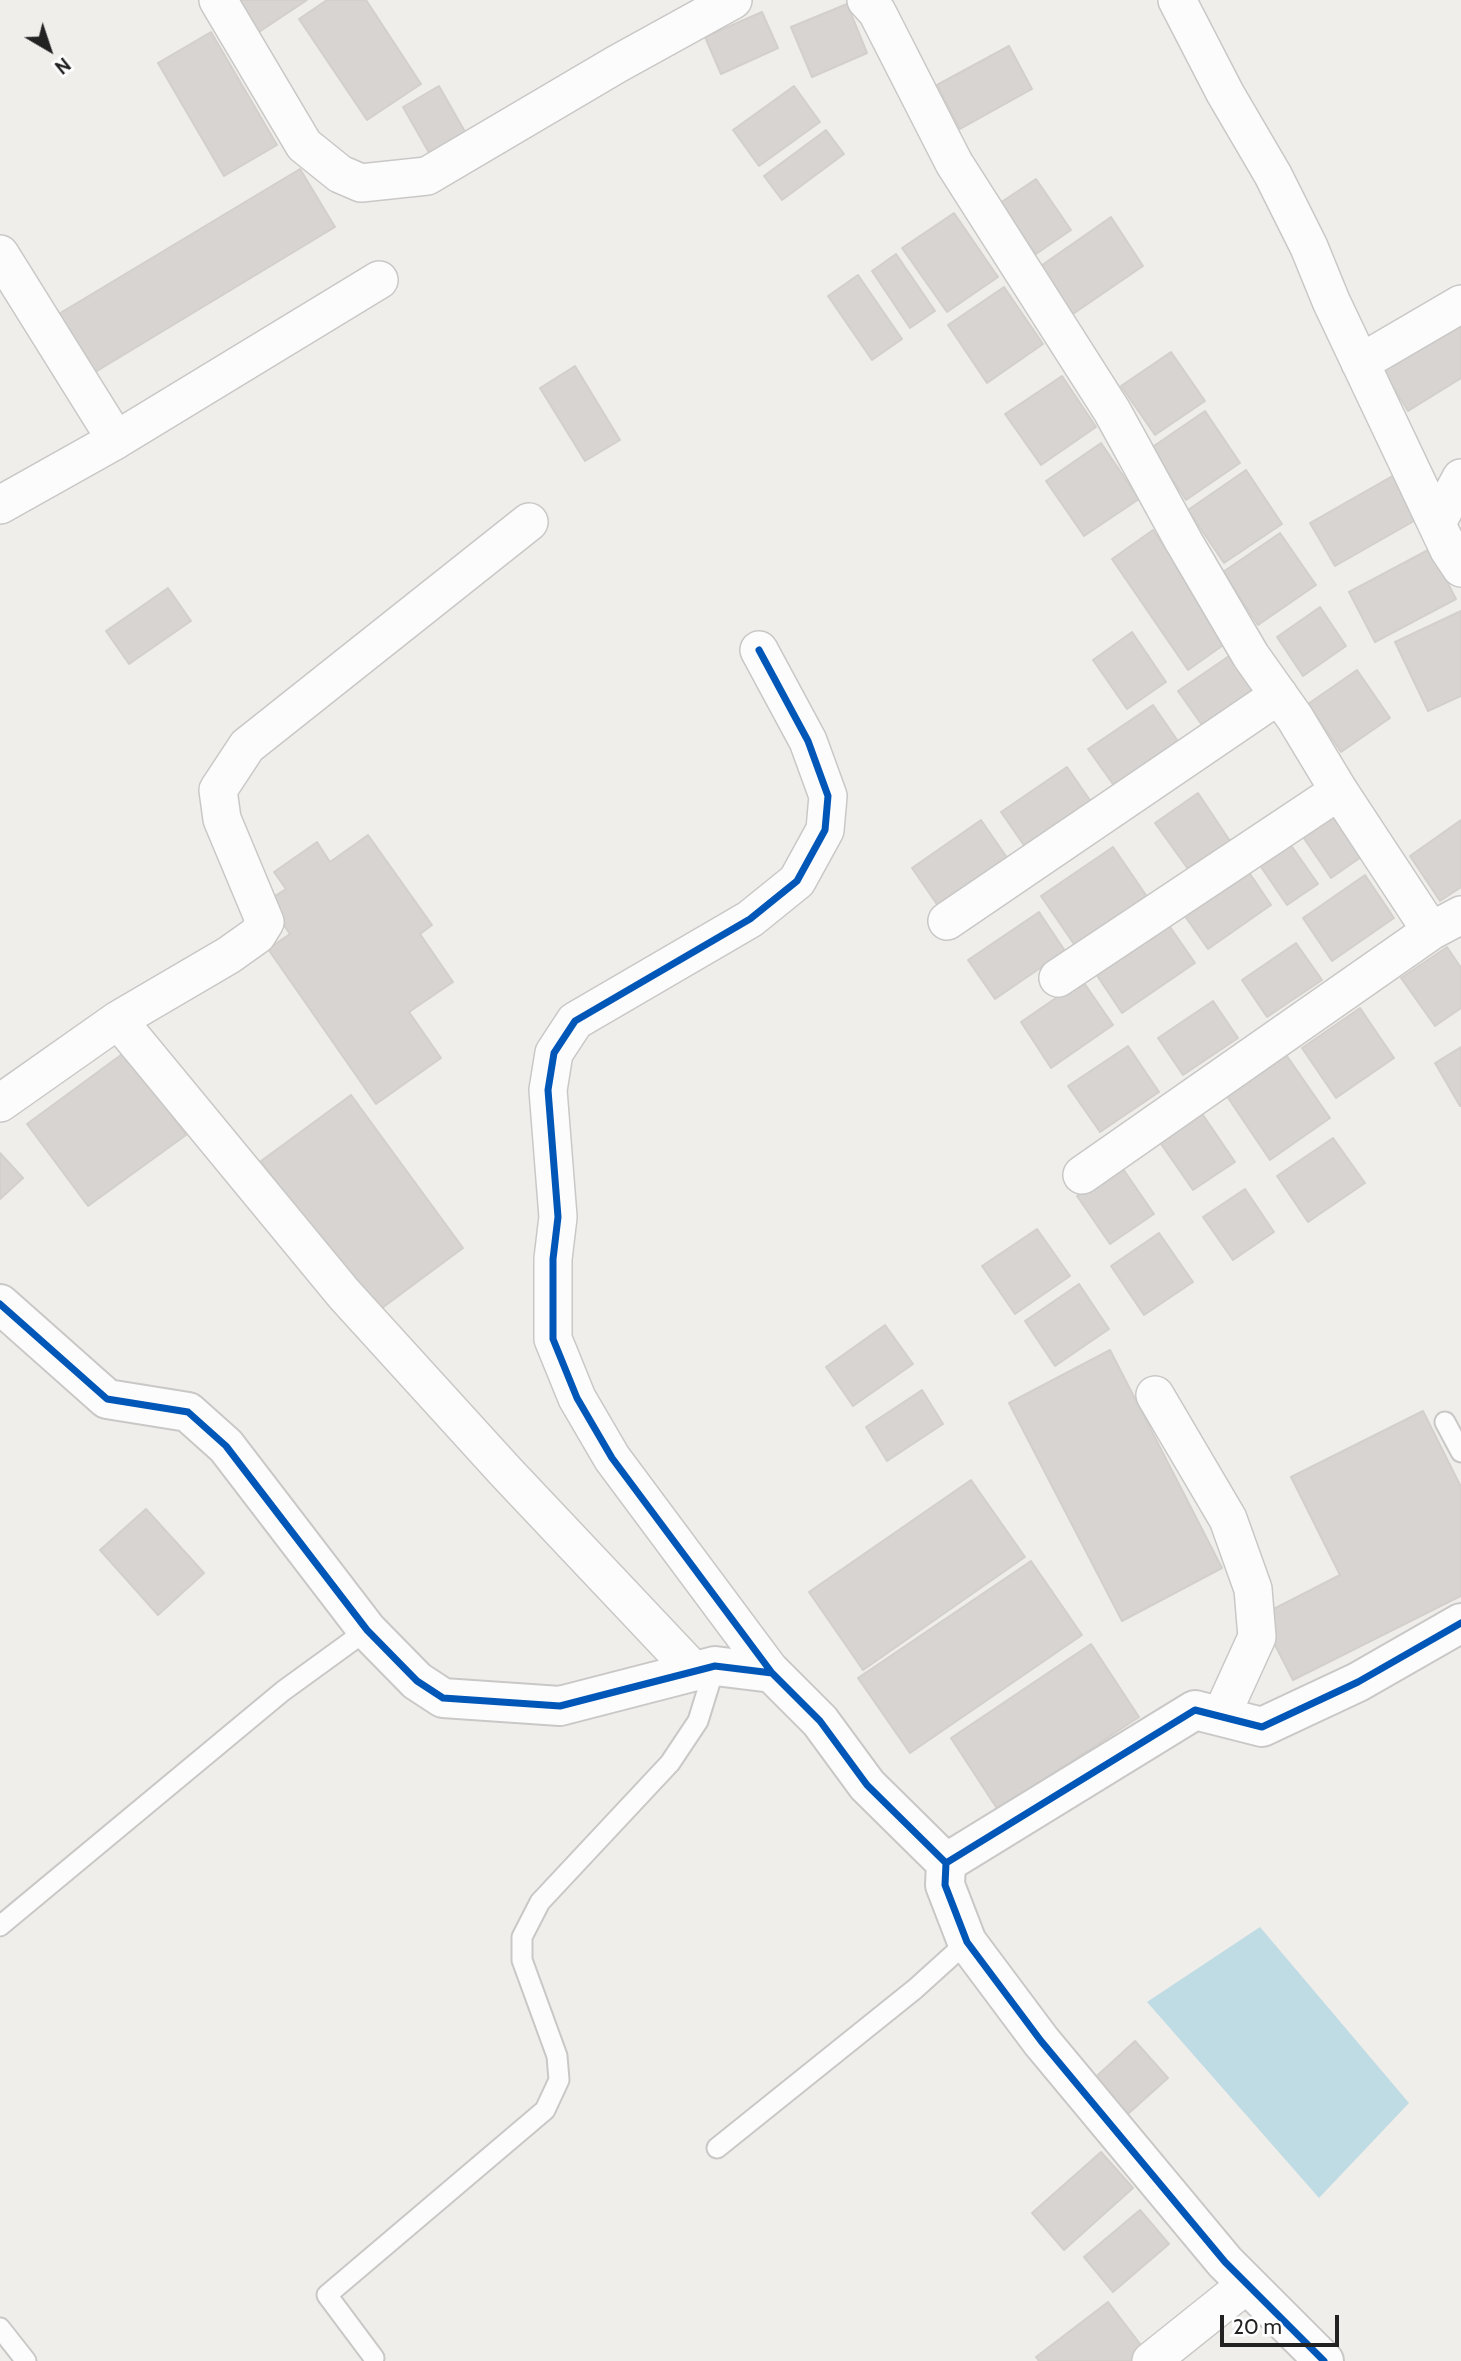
<!DOCTYPE html>
<style>
body{margin:0}
#map{position:relative;width:1461px;height:2361px;overflow:hidden;background:#f0eeeb;font-family:Cabin,sans-serif}
canvas{display:block}
.north{position:absolute;left:14px;top:14px;width:70px;height:70px;-webkit-text-stroke:5px #fff;paint-order:stroke;rotate:141deg;font-size:19px;font-weight:700;line-height:28px;text-align:center;color:#222}
.north::after{content:'';display:block;margin:auto;width:24px;height:32px;background:#222;clip-path:polygon(50% 0,100% 100%,50% 72%,0 100%)}
.scale{position:absolute;left:1220px;top:2315px;width:119px;height:32px;box-sizing:border-box;border:4px solid #222;border-top:0;padding-left:9px;font-size:21px;line-height:24px;white-space:nowrap;color:#222;-webkit-text-stroke:5px #fff;paint-order:stroke}
</style>
<div id="map">
<canvas width="1461" height="2361"></canvas>
<div class="north">N</div>
<div class="scale">20 m</div>
</div>
<script>
const c = document.querySelector('canvas').getContext('2d');
c.lineJoin = 'round';
function fill(path, color) {
  c.fillStyle = color;
  c.fill(path, 'evenodd');
}
function stroke(path, color, width, dash) {
  c.strokeStyle = color;
  c.lineWidth = width;
  c.lineCap = dash ? 'butt' : 'round';
  c.setLineDash(dash || []);
  c.stroke(path);
}
fill(new Path2D(`
 M1260,1927L1409,2103L1319,2198L1147,2002Z`), '#bfdbe3');
const building = new Path2D(`
 M224,0H307L250,38Z
 M327,0H366L421,84L367,120L299,19Z
 M847,4L867,53L812,77L791,27Z
 M762,12L778,48L721,74L705,37Z
 M211,32L277,145L224,176L158,63Z
 M1009,46L1032,89L960,129L937,85Z
 M439,86L472,144L436,165L403,107Z
 M794,86L820,122L759,166L733,130Z
 M826,130L844,154L782,200L764,176Z
 M300,169L335,227L87,377L52,318Z
 M1036,179L1071,230L1036,254L1000,203Z
 M954,213L998,277L947,312L902,248Z
 M1111,217L1143,266L1067,318L1035,270Z
 M896,254L935,311L910,328L872,271Z
 M858,275L902,339L872,360L828,296Z
 M1004,287L1043,344L987,383L948,325Z
 M1461,322V378L1408,411L1383,370Z
 M1171,352L1205,401L1155,435L1121,386Z
 M575,366L620,440L585,461L540,388Z
 M1062,376L1096,427L1041,465L1005,414Z
 M1205,411L1240,463L1186,500L1151,448Z
 M1101,443L1139,499L1084,536L1046,481Z
 M1246,470L1282,524L1224,563L1188,510Z
 M1396,474L1421,517L1335,566L1310,523Z
 M1153,530L1229,641L1188,670L1112,559Z
 M1280,533L1316,585L1258,625L1223,572Z
 M1430,549L1456,599L1375,642L1349,592Z
 M168,588L191,621L129,664L106,631Z
 M1320,607L1346,646L1303,676L1277,637Z
 M1461,611V696L1428,711L1395,642Z
 M1132,632L1166,682L1127,709L1093,660Z
 M1232,654L1263,698L1209,735L1178,691Z
 M1357,670L1390,718L1341,752L1308,704Z
 M1153,705L1184,750L1120,794L1088,749Z
 M1067,767L1096,809L1030,854L1001,812Z
 M1198,793L1230,841L1188,869L1155,823Z
 M1333,808L1364,855L1331,878L1299,831Z
 M981,820L1012,865L943,913L912,868Z
 M1461,820V887L1440,901L1410,856Z
 M368,835L432,925L420,934L453,982L409,1012L441,1058L376,1104L268,949L290,934L267,901L286,889L274,872L317,842L330,862Z
 M1288,841L1318,884L1287,905L1257,861Z
 M1113,847L1148,898L1076,947L1041,896Z
 M1246,868L1271,905L1208,949L1182,912Z
 M1365,875L1394,918L1332,961L1303,918Z
 M1039,912L1065,951L995,999L968,960Z
 M1168,924L1195,963L1122,1013L1096,974Z
 M1296,943L1322,980L1267,1017L1242,980Z
 M1447,947L1461,968V1008L1435,1026L1401,978Z
 M1082,980L1113,1025L1051,1068L1021,1022Z
 M1213,1001L1238,1038L1183,1075L1158,1038Z
 M1360,1008L1394,1058L1336,1098L1302,1048Z
 M1128,1046L1159,1092L1100,1132L1068,1086Z
 M1461,1047V1106H1460L1435,1063Z
 M1282,1049L1330,1118L1270,1160L1222,1089Z
 M125,1052L186,1135L88,1206L27,1124Z
 M351,1095L463,1248L374,1314L261,1161Z
 M1201,1112L1235,1162L1193,1190L1159,1141Z
 M1333,1138L1365,1183L1308,1222L1277,1176Z
 M0,1153L23,1178L0,1199Z
 M1121,1166L1154,1214L1110,1244L1077,1196Z
 M1245,1189L1274,1232L1233,1260L1203,1217Z
 M1037,1229L1070,1276L1015,1314L982,1266Z
 M1159,1233L1193,1282L1144,1315L1111,1266Z
 M1079,1284L1109,1329L1055,1366L1025,1321Z
 M885,1325L913,1364L853,1406L826,1367Z
 M1110,1350L1222,1568L1122,1621L1009,1403Z
 M922,1390L943,1424L887,1461L866,1427Z
 M1423,1411L1461,1487V1596L1293,1680L1260,1616L1340,1575L1291,1477Z
 M971,1480L1025,1557L863,1670L809,1592Z
 M146,1509L204,1573L158,1615L100,1550Z
 M1031,1561L1082,1635L910,1753L858,1678Z
 M1091,1644L1139,1717L998,1810L951,1738Z
 M1135,2041L1168,2078L1119,2122L1087,2085Z
 M1101,2152L1133,2188L1064,2250L1032,2213Z
 M1140,2210L1169,2244L1113,2292L1084,2257Z
 M1108,2302L1147,2353L1137,2361H1039L1036,2357Z`);
fill(building, '#d7d4d2');
stroke(building, '#d3d0cc', 2);
const service = new Path2D(`
 M1445,1422L1461,1452
 M0,1926L283,1691L367,1630
 M717,2148L915,1989L967,1942
 M0,2328L26,2361
 M374,2358L327,2295L545,2110L559,2080L557,2056L522,1960V1937L540,1902L670,1763L698,1721L715,1666`);
const minor = new Path2D(`
 M218,0L304,145L340,174L361,183L427,176L617,64L733,0
 M866,0L877,12L954,163L1112,411L1184,542L1251,656L1295,718L1339,791L1431,931
 M1177,0L1225,93L1273,175L1309,247L1331,301L1449,550L1461,568
 M0,254L116,440
 M1360,363L1461,304
 M0,505L116,440L379,280
 M1437,523L1461,478
 M759,650L808,741L828,796L825,830L797,881L750,919L575,1021L554,1053L548,1090L558,1217L553,1259V1339L577,1398L612,1458L772,1673
 M947,921L1279,695
 M1058,978L1339,791
 M118,1020L344,1294L506,1472L693,1670
 M0,1103L118,1020L229,955L257,935L265,922L222,819L218,790L247,746L529,522
 M1082,1175L1431,931L1461,915
 M1155,1395L1228,1519L1253,1589L1257,1637L1221,1716
 M1151,2361L1246,2285`);
const tertiary = new Path2D(`
 M0,1304L107,1399L188,1412L226,1446L367,1630L417,1681L443,1698L560,1706L715,1666L772,1673L820,1721L867,1785L946,1863
 M1324,2361L1225,2262L1041,2041L967,1942L945,1885L946,1863L1195,1710L1262,1727L1358,1682L1461,1623`);
stroke(service, '#c9c8c7', 23);
stroke(minor, '#c9c8c7', 40);
stroke(tertiary, '#c9c8c7', 42);
stroke(service, '#fdfcfc', 19);
stroke(minor, '#fdfcfc', 37);
stroke(tertiary, '#fdfcfc', 38);
stroke(new Path2D(`
 M759,650L808,741L828,796L825,830L797,881L750,919L575,1021L554,1053L548,1090L558,1217L553,1259V1339L577,1398L612,1458L772,1673
 M0,1304L107,1399L188,1412L226,1446L367,1630L417,1681L443,1698L560,1706L715,1666L772,1673L820,1721L867,1785L946,1863
 M1324,2361L1225,2262L1041,2041L967,1942L945,1885L946,1863L1195,1710L1262,1727L1358,1682L1461,1623`), '#0057b8', 7);
</script>
